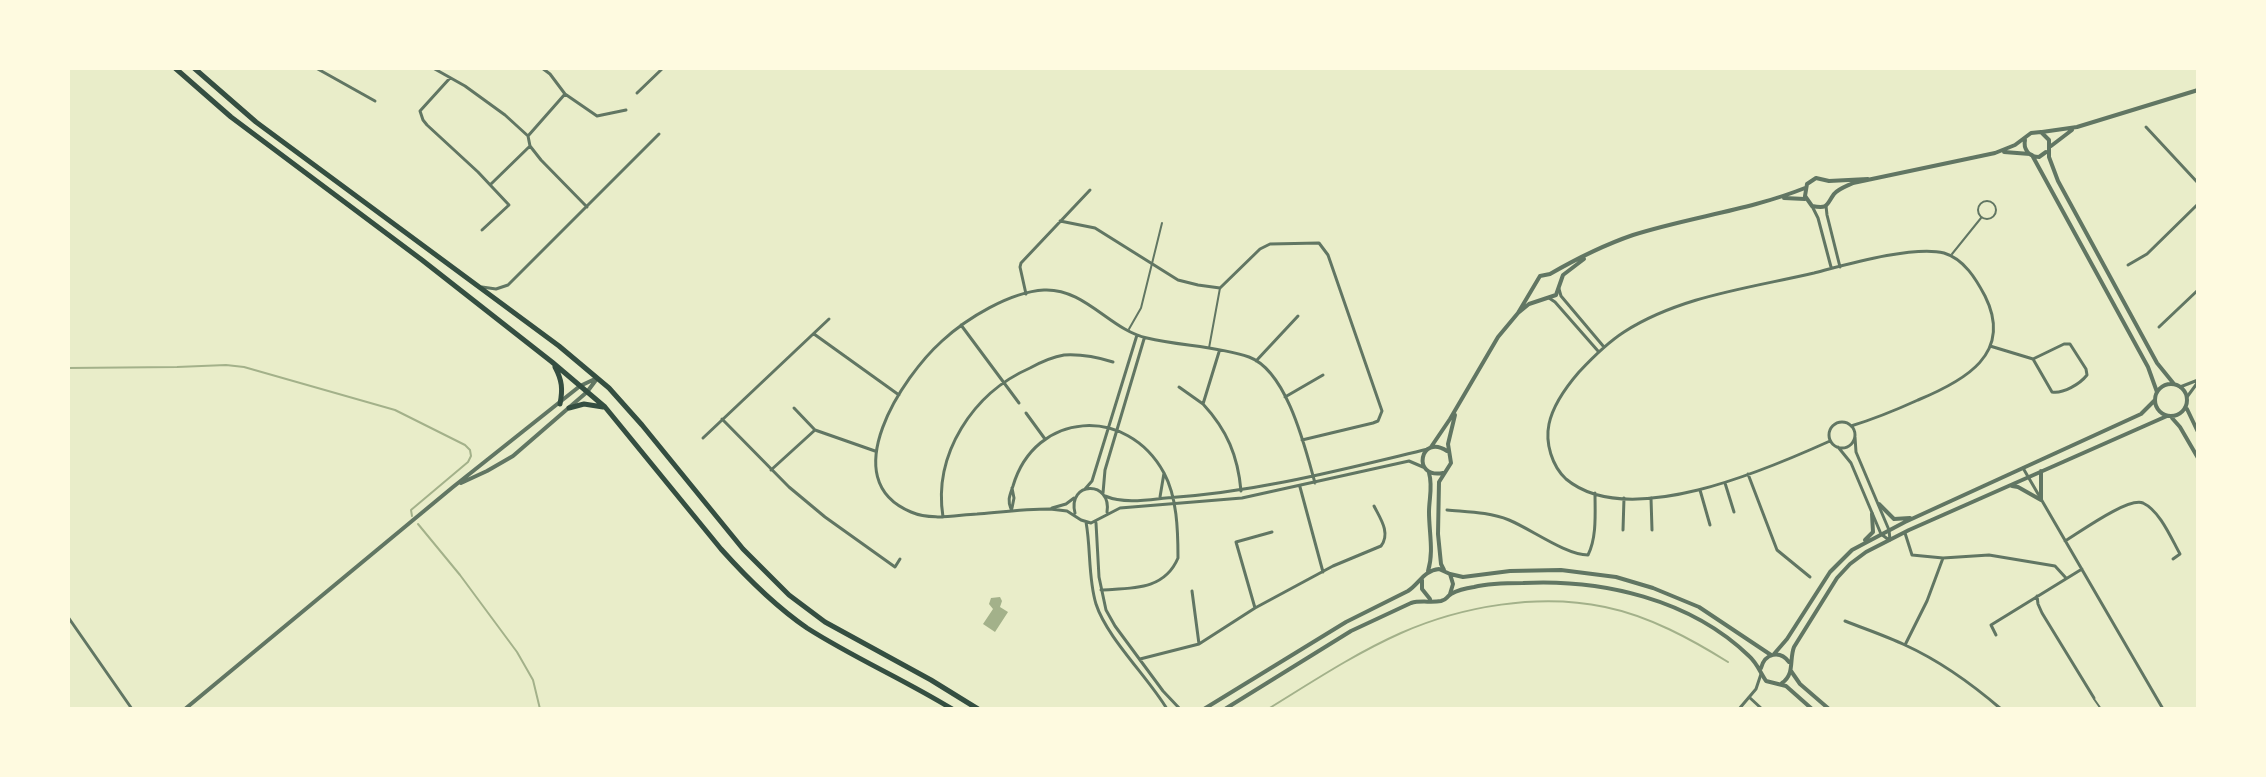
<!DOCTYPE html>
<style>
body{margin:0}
#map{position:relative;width:2266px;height:777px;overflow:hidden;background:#e9edc9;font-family:Spectral,serif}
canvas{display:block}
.frame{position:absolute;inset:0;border:70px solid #fefae0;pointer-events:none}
</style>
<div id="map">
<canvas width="2266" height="777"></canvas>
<div class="frame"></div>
</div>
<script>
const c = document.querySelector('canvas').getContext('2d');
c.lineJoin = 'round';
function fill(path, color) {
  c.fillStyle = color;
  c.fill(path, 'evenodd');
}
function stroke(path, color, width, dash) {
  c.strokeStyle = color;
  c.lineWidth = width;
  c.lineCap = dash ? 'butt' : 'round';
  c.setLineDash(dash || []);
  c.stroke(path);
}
fill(new Path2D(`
 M1000,597L1002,601L1000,607L1008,612L995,632L983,624L993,609L989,604L991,598Z`), '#a3b18a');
stroke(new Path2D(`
 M68,368L177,367L226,365L244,367L395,410L465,445L470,450L471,456L468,462L411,510L412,516
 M418,524L460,575L517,652L533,680L540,709
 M1268,709C1312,682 1354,654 1401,633C1462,606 1539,593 1605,607C1649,616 1691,639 1728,662`), '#a3b18a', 2);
stroke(new Path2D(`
 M1978 210a9 9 0 1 1 18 0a9 9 0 1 1-18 0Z
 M1952,254L1981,218
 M2094,699L2101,709`), '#617663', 2);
stroke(new Path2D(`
 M1129,329L1141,308L1162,223
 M1209,348L1220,288`), '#617663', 2);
stroke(new Path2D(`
 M316,68L375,101
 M433,68L465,86L505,115L528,136L530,146L541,160L587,207
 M542,68L550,74L565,94L597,116L626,110
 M450,78L420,111L423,120L427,125L478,172L509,205L482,230
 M637,93L663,68
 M2146,127L2198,183
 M528,136L565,94
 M491,184L530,146
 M1812,206L1818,218L1831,267
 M1826,206L1827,215L1840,267
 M1060,221L1095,228L1178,280L1198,285L1220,288L1260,249L1270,244L1319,243L1328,255L1382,411L1378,421L1373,423L1302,440
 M2128,265L2147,254L2198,204
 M482,287L496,289L508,285L659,134
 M1559,289L1561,296L1604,347
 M1026,294L1020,267L1021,263L1090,190
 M1549,298L1555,302L1598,351
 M961,325L1019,403
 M2159,327L2198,290
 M814,334L899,395
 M1990,346L2033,359L2064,344H2070L2086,369L2087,375C2080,384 2063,394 2052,392L2033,359
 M1219,352L1203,404C1227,430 1238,456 1241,491
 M1256,361L1298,316
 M1179,387L1203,404
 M2180,387L2198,380
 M1285,397L1323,375
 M2187,397L2198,382
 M794,408L815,430
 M1026,413L1045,439
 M722,419L789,487L825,517L895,567L900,559
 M1829 435a13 13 0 1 1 26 0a13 13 0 1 1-26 0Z
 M1855,437L1856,452L1889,530L1890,540
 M703,438L829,319
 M1830,441C1768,469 1628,531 1566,479C1552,466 1545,443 1549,424C1553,405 1566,387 1579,372C1593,357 1607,343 1624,332C1680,296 1750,288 1814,273C1845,265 1914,245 1944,253C1964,259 1976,279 1985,296C2014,354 1964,381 1918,400C1896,410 1874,419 1851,426
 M1838,447L1851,463L1881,534L1889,540
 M2023,468L2163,709
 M771,470L815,430L875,451
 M1748,474L1777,550L1810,577
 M1315,483C1305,447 1287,371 1249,357C1217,346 1180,346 1147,338C1110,330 1085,288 1044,290C1010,292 967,318 942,341C903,376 833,480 911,512C932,521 956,515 977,514C1001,512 1026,509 1050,509L1067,511L1081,520L1091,523L1120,508L1242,498L1409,461L1423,467
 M1725,483L1734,512
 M1300,487L1323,572
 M1012,488L1014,498L1012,508
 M1085,489L1092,481L1137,335
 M1700,490L1710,525
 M1103,493L1105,470L1144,339
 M1105,496C1124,504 1147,500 1166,498C1257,492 1340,470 1428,449
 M1160,497L1164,473
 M1651,498L1652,530
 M1052,508L1066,504L1074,498
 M1011,509C1007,500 1010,495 1013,486C1035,411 1127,405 1164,473C1177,497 1178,530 1178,558C1164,591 1131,588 1101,590
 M1447,510C1468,512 1489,512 1509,520C1531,529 1566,555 1588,555C1597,537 1595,513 1595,493
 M1075,513C1067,481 1112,480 1107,512
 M943,517C933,454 973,393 1030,368C1041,362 1052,357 1064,355C1080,354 1097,357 1113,362
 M1086,522C1091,549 1088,578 1096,604C1107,638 1148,677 1167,709
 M1096,523L1099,577L1106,610L1115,626L1163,691L1180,709
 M1623,530L1624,498
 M1905,533L1912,555L1943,558L1989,555L2055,566L2066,578
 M2065,541C2080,532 2128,497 2143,503C2160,511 2171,538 2180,554L2173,559
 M1192,591L1199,644
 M2037,596L2038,604L2042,613L2094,698
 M1255,608L1236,542L1272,532
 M68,617L132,709
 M1845,621C1865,629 1886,636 1905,645C1940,661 1972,684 2001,709
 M1996,635L1991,625L2082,569
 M1905,645L1927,601L1943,558
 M1140,659L1199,644L1255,608L1333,566L1381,546C1391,533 1380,518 1374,506
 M1749,697L1762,709
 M1739,709L1756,689L1761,674`), '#617663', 3);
stroke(new Path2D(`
 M2042,132L2077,127L2198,90
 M2025,140C2023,149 2029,157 2039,157L2046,152
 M2051,146L2072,130
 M2004,152L2030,154
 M1995,153L2015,145L2031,133L2041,132L2049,140V157L2058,181L2157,363L2174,384
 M2032,155L2148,367L2157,392
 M1868,179L1829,181L1816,178L1807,184L1805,196L1812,206C1829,209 1826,205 1834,194C1838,189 1847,186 1853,183L1995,153
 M1784,198L1805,199
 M1518,313L1540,276L1550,274C1576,259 1604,245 1633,235C1690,217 1750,210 1805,188
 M2155 400a16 16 0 1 1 32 0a16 16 0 1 1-32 0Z
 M2187,409L2198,432
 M2172,418L2180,427L2198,458
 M1431,447L1450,419L1498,337L1518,313L1529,304L1556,295L1563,275L1584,259
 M1443,473C1411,479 1420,433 1447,451
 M461,483L487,471L513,456L587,392L596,380
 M2012,486L2018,487L2041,500
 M2041,500V471
 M1879,504L1894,519L1910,518
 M1865,540L1873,532L1872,514
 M1444,570L1441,564L1438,534L1439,482L1451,463L1448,444L1455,415
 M1428,571C1434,552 1429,532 1429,512C1429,499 1433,486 1429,473
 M1450,574L1463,577L1510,571L1561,570L1616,577L1653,588L1699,607L1771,655
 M1422,580V589L1430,599
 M1774,654L1787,639L1830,572L1852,550L1905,522L2141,414L2155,400
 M1761,668C1765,653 1780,650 1789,662
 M1791,671L1800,684L1829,709
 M1782,683C1795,674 1789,660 1794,647L1837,578L1850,564L1866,552L1909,530L2167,416
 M185,709L453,487L580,386L597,378
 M1204,709L1346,622L1408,591C1419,584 1424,570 1439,569L1450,574L1453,584L1450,594
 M1225,709L1351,631L1411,603C1421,600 1431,603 1441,601C1448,599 1445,598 1451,594C1458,590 1467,588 1474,587C1490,583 1507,583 1523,583C1602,579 1690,599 1749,656C1757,663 1760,672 1766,681L1786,686L1812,709`), '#617663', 4);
stroke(new Path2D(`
 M175,68L231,117L422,260L552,362L605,407L721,549C747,578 775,606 807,628C854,658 905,680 952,709
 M194,68L256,122L559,346L609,388L642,425L743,549L789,595L825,622L931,680L978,709
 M555,367C562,380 563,389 560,404
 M569,408L584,404L603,407`), '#344e41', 5);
</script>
